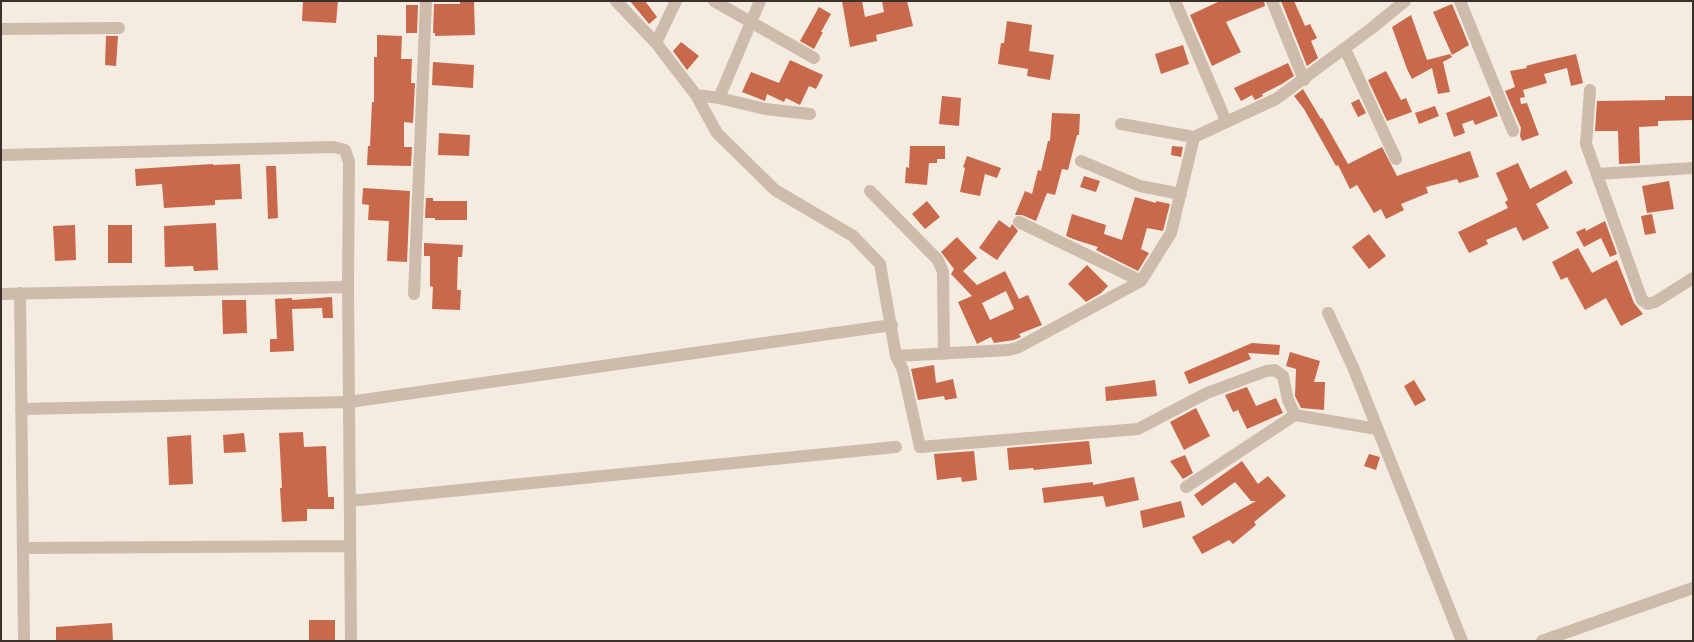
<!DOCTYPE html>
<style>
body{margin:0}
#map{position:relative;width:1694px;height:642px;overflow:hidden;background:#f4ebe1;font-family:Jost,sans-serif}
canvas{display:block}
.frame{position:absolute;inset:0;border:2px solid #3b302b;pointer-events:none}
</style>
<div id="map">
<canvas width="1694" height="642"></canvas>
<div class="frame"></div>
</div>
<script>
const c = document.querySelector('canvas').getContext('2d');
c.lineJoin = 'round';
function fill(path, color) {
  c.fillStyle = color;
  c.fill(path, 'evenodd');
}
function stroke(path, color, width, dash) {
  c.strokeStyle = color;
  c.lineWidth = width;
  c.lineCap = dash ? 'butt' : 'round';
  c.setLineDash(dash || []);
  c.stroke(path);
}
fill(new Path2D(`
 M303,1H338L336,23L302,21Z
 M460,1H474L475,35L435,36V33H433L434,4H460Z
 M630,1H645L657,17L649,24Z
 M842,1H862L865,17L884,12L882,1H907L913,26L876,35L877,41L850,47Z
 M1220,1H1264L1265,6L1226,22L1241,52L1212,66L1190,15Z
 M1281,1H1294L1305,26L1310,24L1317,38L1311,41L1318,58L1307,66Z
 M1452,4L1469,45L1452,55L1433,12Z
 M406,5H418L417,33H406Z
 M819,7L831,14L821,32H823L814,49L800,41Z
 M1411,15L1427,60L1450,54L1452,57L1443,62L1450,92L1438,94L1432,68L1412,79L1407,69L1392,27Z
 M1007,21L1032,25L1029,51L1054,55L1050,80L1027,76L1028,69L998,64L1001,43H1004Z
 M377,35L402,36L401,59H412L411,83H415L413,123L404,122V147H412L411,166L367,165L368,146H370L372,102H374V57H377Z
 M106,36H118L116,66L105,65Z
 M681,42L699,56L687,70L673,51Z
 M1183,45L1189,64L1161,74L1155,54Z
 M1576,54L1583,83L1571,86L1567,68L1544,74L1547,83L1523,90L1525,97L1520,98L1521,104L1527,103L1539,135L1522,141L1520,136L1521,128L1505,91L1515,87L1510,71L1527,68L1526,66L1541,62Z
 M790,60L823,75L816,89L809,86L800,105L786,98L784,102L767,94L765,101L742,92L751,72L779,83Z
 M433,62L474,65L473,88L432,85Z
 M1288,63L1294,76L1282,84L1262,94L1263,96L1255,100L1252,95L1241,101L1234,88Z
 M1386,71L1401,100L1406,98L1412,112L1387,121L1368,80Z
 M1303,89L1321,119L1322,118L1348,164L1382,147L1397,176L1470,151L1479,177L1459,183L1457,179L1426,187L1428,193L1401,204L1404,210L1386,219L1381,209L1374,213L1357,185L1350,189L1338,165L1336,166L1304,109L1294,96Z
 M942,96L961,98L959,126L939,124Z
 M1490,96L1498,116L1475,125L1473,120L1462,124L1465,133L1454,137L1446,113Z
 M1665,96H1693V120L1658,121V126L1639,127L1640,163L1619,164L1618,131H1595L1597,101L1665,100Z
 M1359,99L1366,113L1358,117L1351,103Z
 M1435,106L1439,116L1419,124L1415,113Z
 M1052,113L1080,114L1079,135H1077L1068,170L1062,169L1055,195L1047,193L1036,221L1022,215H1015L1025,191L1032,194L1038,170L1041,171L1048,141H1050Z
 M439,133L470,135L469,156L438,155Z
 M910,146H945V159H937V163H929L927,185L905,183L906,167L909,168Z
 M1172,146L1183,147L1181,157L1171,155Z
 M967,156L1001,168L997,178L985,174L980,196L960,192L965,168L963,167Z
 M1518,163L1530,189L1566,170L1573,183L1536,204L1549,228L1523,241L1516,227L1486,240L1488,244L1469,253L1458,232L1508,208L1505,202L1508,200L1496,173Z
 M213,164V165L240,164L242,199L215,200V205L164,208L162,184L136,186L135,169Z
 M266,166H276L278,218L268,219Z
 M1084,176L1100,181L1096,192L1080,187Z
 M1669,181L1674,209L1647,213L1642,186Z
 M363,188L410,191L407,262L387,261L389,221L368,220L369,205L362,204Z
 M1135,197L1156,203V201L1170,204L1163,231L1147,228L1141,249L1149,253L1138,271L1096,250L1098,247L1076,240L1066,236L1072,214L1106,225L1104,234L1122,240Z
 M426,198H433V201H467V220H435V218H425Z
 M927,201L940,217L925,229L912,214Z
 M1652,214L1656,233L1645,235L1641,216Z
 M999,220L1010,228L1012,224L1018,231L997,260L979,248Z
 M1605,221L1617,254L1610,257L1601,238L1584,247L1576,232L1585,228L1586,231Z
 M216,223L218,270L194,271L193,266L165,267L164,226Z
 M75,225L76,260L55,261L53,226Z
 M108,225H132V263H108Z
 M1369,234L1386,256L1369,269L1352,247Z
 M957,237L977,258L963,271L977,285L1005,271L1019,299L1028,295L1042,325L1019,334L1021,337L1014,340L994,343L991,337L977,344L958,302L972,296L951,274L954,269L941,252ZM1006,291L1014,309L990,320L982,303Z
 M424,243L463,245L462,257H458L457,290H461L460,310L432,309L433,287L430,286V256H424Z
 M1578,248L1592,273L1617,260L1634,303L1643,314L1621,326L1606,298L1585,310L1567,277L1561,280L1552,262Z
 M1087,265L1108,286L1101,293L1086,302L1068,284Z
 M332,297L333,318H323L322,308L292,309L294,351L270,352V339H277L275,299L292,298V300Z
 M222,300H246L247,333L223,334Z
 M1252,343L1280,345L1279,355L1248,353L1251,359L1189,384L1184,372Z
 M1290,352L1320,361L1314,382H1325L1324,410L1301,408L1295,396L1296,369L1286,366Z
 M934,365L936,383L953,379L957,398L945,400L944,396L918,400L911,369Z
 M1155,380L1157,396L1106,401L1105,387Z
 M1414,380L1426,400L1415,406L1404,386Z
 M1247,387L1256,406L1276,398L1283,413L1247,429L1238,410L1233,412L1225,395Z
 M1196,408L1210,436L1184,450L1170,422Z
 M303,432L304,447L326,446L328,497H334V509H307V521L282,522L280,488H282L279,433Z
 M244,433L246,452L224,453L223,435Z
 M191,435L193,484L169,485L167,437Z
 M1089,441L1092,464L1034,470L1033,468L1009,470L1007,448Z
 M974,451L977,480L962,482L961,477L937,480L934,454Z
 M1369,454L1380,457L1376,470L1364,466Z
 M1185,455L1193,473L1183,479L1170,461Z
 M1242,461L1258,484L1268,476L1286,496L1254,522L1256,525L1233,544L1229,540L1202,554L1192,537L1256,501H1251L1235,482L1202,506L1194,495Z
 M1134,477L1139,500L1106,507L1103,496L1044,503L1042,488L1093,482V485Z
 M1181,501L1185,517L1143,528L1140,511Z
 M309,620H335V641H309Z
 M112,623L113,641H56V627Z`), '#c8694b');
stroke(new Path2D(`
 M616,1L656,43L696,95L717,133L775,190L853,236L880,264L896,356L903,370L920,447L1138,429L1207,393L1266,371L1275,370L1283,376L1288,400L1295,415L1377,429
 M714,1L814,58
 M1175,1L1226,121
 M1272,1L1304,80
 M1460,1L1513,131
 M1,29L119,28
 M656,43L676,1
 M1345,49L1396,159
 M1590,90L1586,144L1642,300L1648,304L1655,302L1693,278
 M696,95L719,98L765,109L810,114
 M719,98L760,1
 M1121,124L1194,137L1276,99L1372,28L1405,1
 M1,155L334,147L345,150L349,162L348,287L351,641
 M1081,161L1140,186L1181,194
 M1597,174L1693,168
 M870,191L938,260L943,272L944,354
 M1019,222L1141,281
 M20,293L24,641
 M1,294L348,287
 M414,294L426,1
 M1328,313L1353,367L1462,641
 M896,356L1008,350L1017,348L1141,281L1171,233L1194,137
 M21,409L349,402L892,325
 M1186,487L1295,415
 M350,501L896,447
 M23,548L350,546
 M1542,641L1693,588`), '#cdbbac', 12);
</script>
